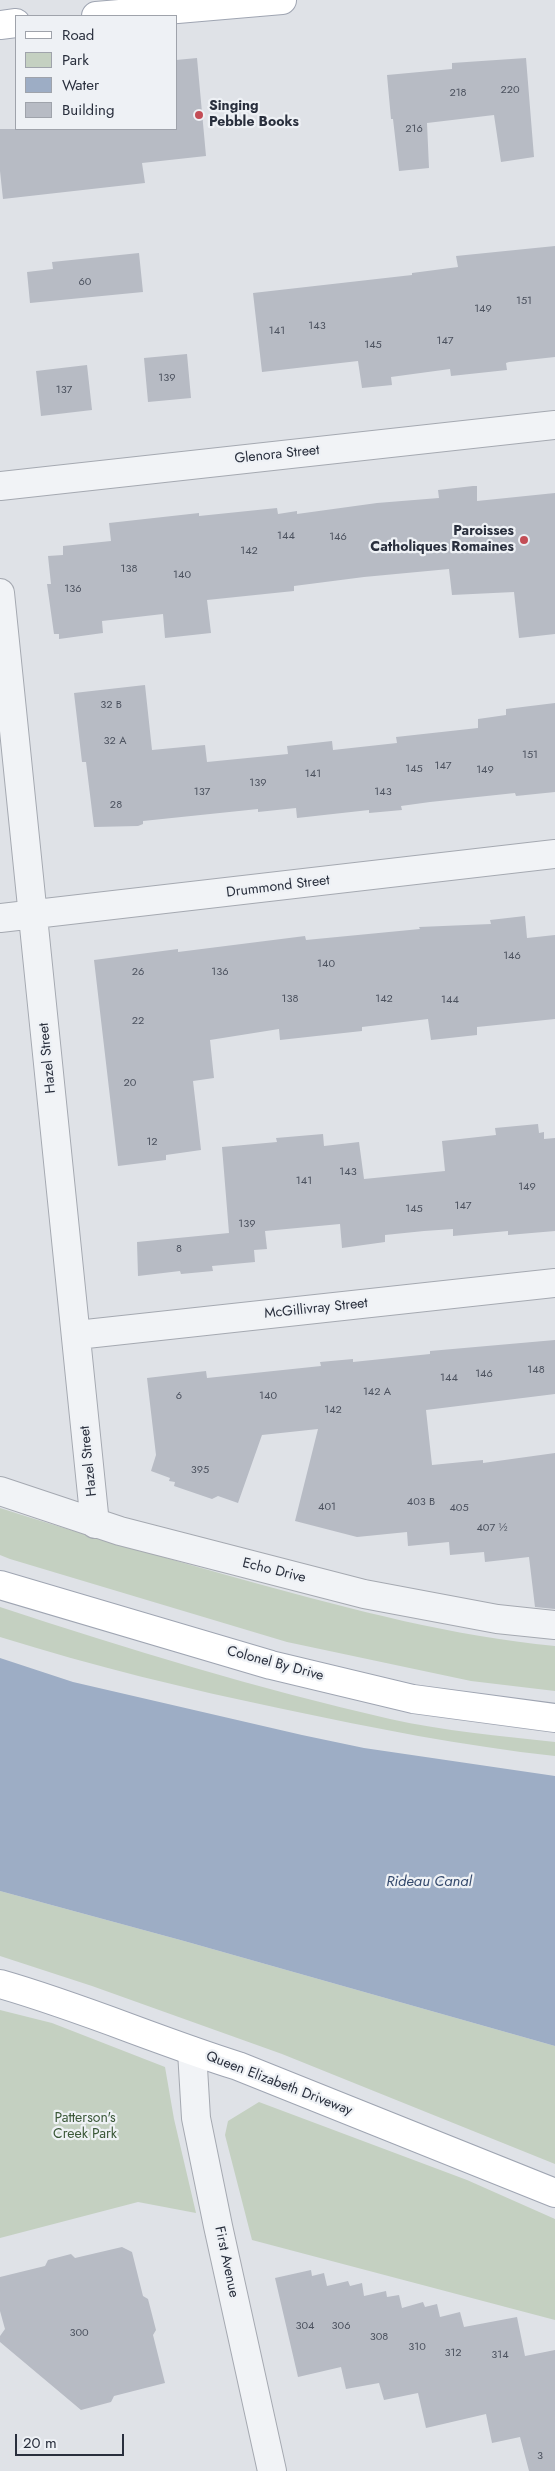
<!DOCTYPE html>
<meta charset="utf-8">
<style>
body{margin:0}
#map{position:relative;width:555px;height:2471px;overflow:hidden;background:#dfe2e7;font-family:Jost,sans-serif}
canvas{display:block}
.legend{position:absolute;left:15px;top:15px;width:162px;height:115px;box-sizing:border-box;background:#eef1f5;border:1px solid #9fa3ab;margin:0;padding:6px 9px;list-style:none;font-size:15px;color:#292f3d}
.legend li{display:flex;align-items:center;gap:10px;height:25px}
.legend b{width:25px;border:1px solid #9fa3ab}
.scale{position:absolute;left:15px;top:2434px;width:109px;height:22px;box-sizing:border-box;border:2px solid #292f3d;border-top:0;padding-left:6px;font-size:15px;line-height:18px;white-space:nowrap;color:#292f3d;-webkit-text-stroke:4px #eef1f5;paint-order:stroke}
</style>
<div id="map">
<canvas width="555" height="2471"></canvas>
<ul class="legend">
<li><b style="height:6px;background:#fff"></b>Road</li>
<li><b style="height:14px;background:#c4d0c1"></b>Park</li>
<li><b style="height:14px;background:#9dadc5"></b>Water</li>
<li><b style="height:14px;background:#b7bbc4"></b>Building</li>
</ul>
<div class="scale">20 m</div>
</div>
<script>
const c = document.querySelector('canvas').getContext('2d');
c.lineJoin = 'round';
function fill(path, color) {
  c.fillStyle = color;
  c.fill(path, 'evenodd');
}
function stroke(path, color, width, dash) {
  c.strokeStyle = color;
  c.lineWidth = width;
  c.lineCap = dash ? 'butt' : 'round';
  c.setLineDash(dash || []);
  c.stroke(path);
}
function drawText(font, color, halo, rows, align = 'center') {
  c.font = font + ' Jost,sans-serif';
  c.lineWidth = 4.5;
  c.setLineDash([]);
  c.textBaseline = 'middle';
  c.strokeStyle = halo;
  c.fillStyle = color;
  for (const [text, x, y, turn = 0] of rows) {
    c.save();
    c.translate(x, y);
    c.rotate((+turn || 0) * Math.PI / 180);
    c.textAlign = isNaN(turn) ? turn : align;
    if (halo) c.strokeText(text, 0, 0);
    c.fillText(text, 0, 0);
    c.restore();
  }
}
fill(new Path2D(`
 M0,1508C84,1535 169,1559 255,1583C354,1610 452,1636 555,1646V1691L471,1681L287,1642L10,1559L0,1555Z
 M0,1607C128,1649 258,1689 390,1719C444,1731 500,1736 555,1742V1756C463,1746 373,1728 283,1709C187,1689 93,1666 0,1637Z
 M0,1891L184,1941L555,2046V2164L282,2054L92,1986L0,1956Z
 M0,2010L52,2023L165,2067L174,2119L196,2213L138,2202L0,2238Z
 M259,2102L467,2180L555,2219V2320L252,2240L225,2135L228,2121Z`), '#c4d0c1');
fill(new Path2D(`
 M0,1658L73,1682L302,1735L364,1748L555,1776V2046L184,1941L0,1891Z`), '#9dadc5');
fill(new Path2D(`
 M197,58L206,156L142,163L145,183L3,199L0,171V129H176V60Z
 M526,58L534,157L501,162L494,115L427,123L429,168L399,171L393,119H391L387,75L452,69V63Z
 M555,246V357L509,362L506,363L507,370L451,376L450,369L391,377L392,385L362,388L358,361L262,372L253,293L412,275V273L458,267L456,256Z
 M139,253L143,292L30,303L27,272L53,269L52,262Z
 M187,354L191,398L148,402L144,358Z
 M87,365L92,410L41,416L36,371Z
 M473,486H477V501L555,493V634L519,638L514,592L452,595L449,569L364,577L294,586V591L207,600L211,633L165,638L163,614L102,621L103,633L59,639V634H54L47,584H51L48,556L63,555V546L111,541L109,523L199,513V516L277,508L278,514L297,511V514L377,503L439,498L438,490Z
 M145,685L152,750L205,745L207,762L288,754L287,746L332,741L333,750L397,743L396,737L478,728V719L506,715V709L555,703V792L516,796L515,793L430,802L401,806L402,810L369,813V810L297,818L296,808L258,812V809L143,821V824L138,826L94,827L86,762H82L74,693Z
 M525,916L527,938L555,935V1019L477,1027V1035L431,1040L428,1019L362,1027V1031L280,1040L279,1029L210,1040L214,1078L193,1081L201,1150L166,1155V1160L118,1166L94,960L178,949V952L305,936L306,940L420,929L419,927L491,924L490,920Z
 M538,1124L539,1133L544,1132V1139L555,1138V1231L508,1235V1231L453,1236V1229L424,1231L385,1235V1242L342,1248L340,1224L265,1231L267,1249L254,1250L255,1262L212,1266L213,1271L181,1274L180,1271L138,1276L137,1242L229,1233L222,1147L277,1142L276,1138L323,1134L324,1146L359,1142L364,1179L445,1171L442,1141L496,1135L495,1128Z
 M555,1340V1394L426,1410L432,1465L483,1460V1463L555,1453V1609L535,1607L529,1557L485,1562L484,1552L450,1555L449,1542L408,1546L407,1532L357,1537L295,1521L318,1429L262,1435L238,1503L218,1496L212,1499L174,1486L175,1482L169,1481L170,1478L151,1471L156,1455L147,1378L206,1371L207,1378L321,1366L320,1362L353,1359V1362L430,1354V1351Z
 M122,2247L132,2252L143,2296L148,2299L156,2330L153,2335L165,2383L114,2396L111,2402L81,2410L0,2342V2336L5,2329L0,2311V2277L45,2266L48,2260L71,2254L75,2258Z
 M311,2270L312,2276L324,2273L327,2286L348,2281L350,2286L362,2283L364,2296L386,2291L387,2297L399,2295L402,2308L423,2302L425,2307L437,2304L440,2317L460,2312L464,2327L517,2317L525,2356L555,2350V2471H529L520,2437L492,2443L486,2414L426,2428L418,2393L384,2400L379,2383L346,2389L341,2367L298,2377L275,2278Z`), '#b7bbc4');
const minor = new Path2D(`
 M0,486L555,425
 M0,593L95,1524
 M0,918L555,854
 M77,1335L555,1283
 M0,1491L120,1531L364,1594L497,1619L555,1625
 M192,2051L196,2118L218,2226L272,2471`);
const major = new Path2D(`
 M96,16L282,0
 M0,25L16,23
 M0,1585L271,1665L413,1699L555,1718
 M0,1984C81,2007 158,2041 238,2066L555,2193`);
stroke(minor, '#a5a9b1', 30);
stroke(major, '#9fa5b2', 30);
stroke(minor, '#f1f3f6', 28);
stroke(major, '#fff', 28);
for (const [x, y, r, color] of [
 [199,115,5,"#c34d56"],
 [524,540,5,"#c34d56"]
]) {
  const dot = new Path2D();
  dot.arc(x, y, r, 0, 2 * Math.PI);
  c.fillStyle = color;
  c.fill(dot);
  stroke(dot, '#eef1f5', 2);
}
drawText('11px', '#4c525f', null, [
 ["220",510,90],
 ["218",458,93],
 ["216",414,129],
 ["60",85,282],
 ["151",524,301],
 ["149",483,309],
 ["143",317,326],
 ["141",277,331],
 ["147",445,341],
 ["145",373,345],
 ["139",167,378],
 ["137",64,390],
 ["144",286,536],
 ["146",338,537],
 ["142",249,551],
 ["138",129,569],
 ["140",182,575],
 ["136",73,589],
 ["32 B",111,705],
 ["32 A",115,741],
 ["151",530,755],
 ["147",443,766],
 ["145",414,769],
 ["149",485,770],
 ["141",313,774],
 ["139",258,783],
 ["137",202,792],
 ["143",383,792],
 ["28",116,805],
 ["146",512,956],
 ["140",326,964],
 ["26",138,972],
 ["136",220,972],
 ["138",290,999],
 ["142",384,999],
 ["144",450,1000],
 ["22",138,1021],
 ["20",130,1083],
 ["12",152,1142],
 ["143",348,1172],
 ["141",304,1181],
 ["149",527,1187],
 ["147",463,1206],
 ["145",414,1209],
 ["139",247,1224],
 ["8",179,1249],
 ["148",536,1370],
 ["146",484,1374],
 ["144",449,1378],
 ["142 A",377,1392],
 ["6",179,1396],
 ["140",268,1396],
 ["142",333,1410],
 ["395",200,1470],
 ["403 B",421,1502],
 ["401",327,1507],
 ["405",459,1508],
 ["407 ½",492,1528],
 ["304",305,2326],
 ["306",341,2326],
 ["300",79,2333],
 ["308",379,2337],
 ["310",417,2347],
 ["312",453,2353],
 ["314",500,2355],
 ["3",540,2456]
]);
drawText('bold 14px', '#292f3d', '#eef1f5', [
 ["Singing",209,107],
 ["Pebble Books",209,123],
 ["Paroisses",514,532,"right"],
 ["Catholiques Romaines",514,548,"right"]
], 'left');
drawText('14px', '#292f3d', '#eef1f5', [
 ["Glenora Street",277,455,-6],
 ["Drummond Street",278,887,-7],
 ["Hazel Street",48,1058,-96],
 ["McGillivray Street",316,1309,-6],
 ["Hazel Street",89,1461,-96],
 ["Echo Drive",274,1571,14],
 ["Colonel By Drive",275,1664,15],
 ["Queen Elizabeth Driveway",279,2084,21],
 ["First Avenue",226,2262,78]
]);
drawText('14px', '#3b5838', '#eef1f5', [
 ["Patterson's",85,2119],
 ["Creek Park",85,2135]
]);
drawText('italic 15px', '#364b6e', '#eef1f5', [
 ["Rideau Canal",429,1882]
]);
</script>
